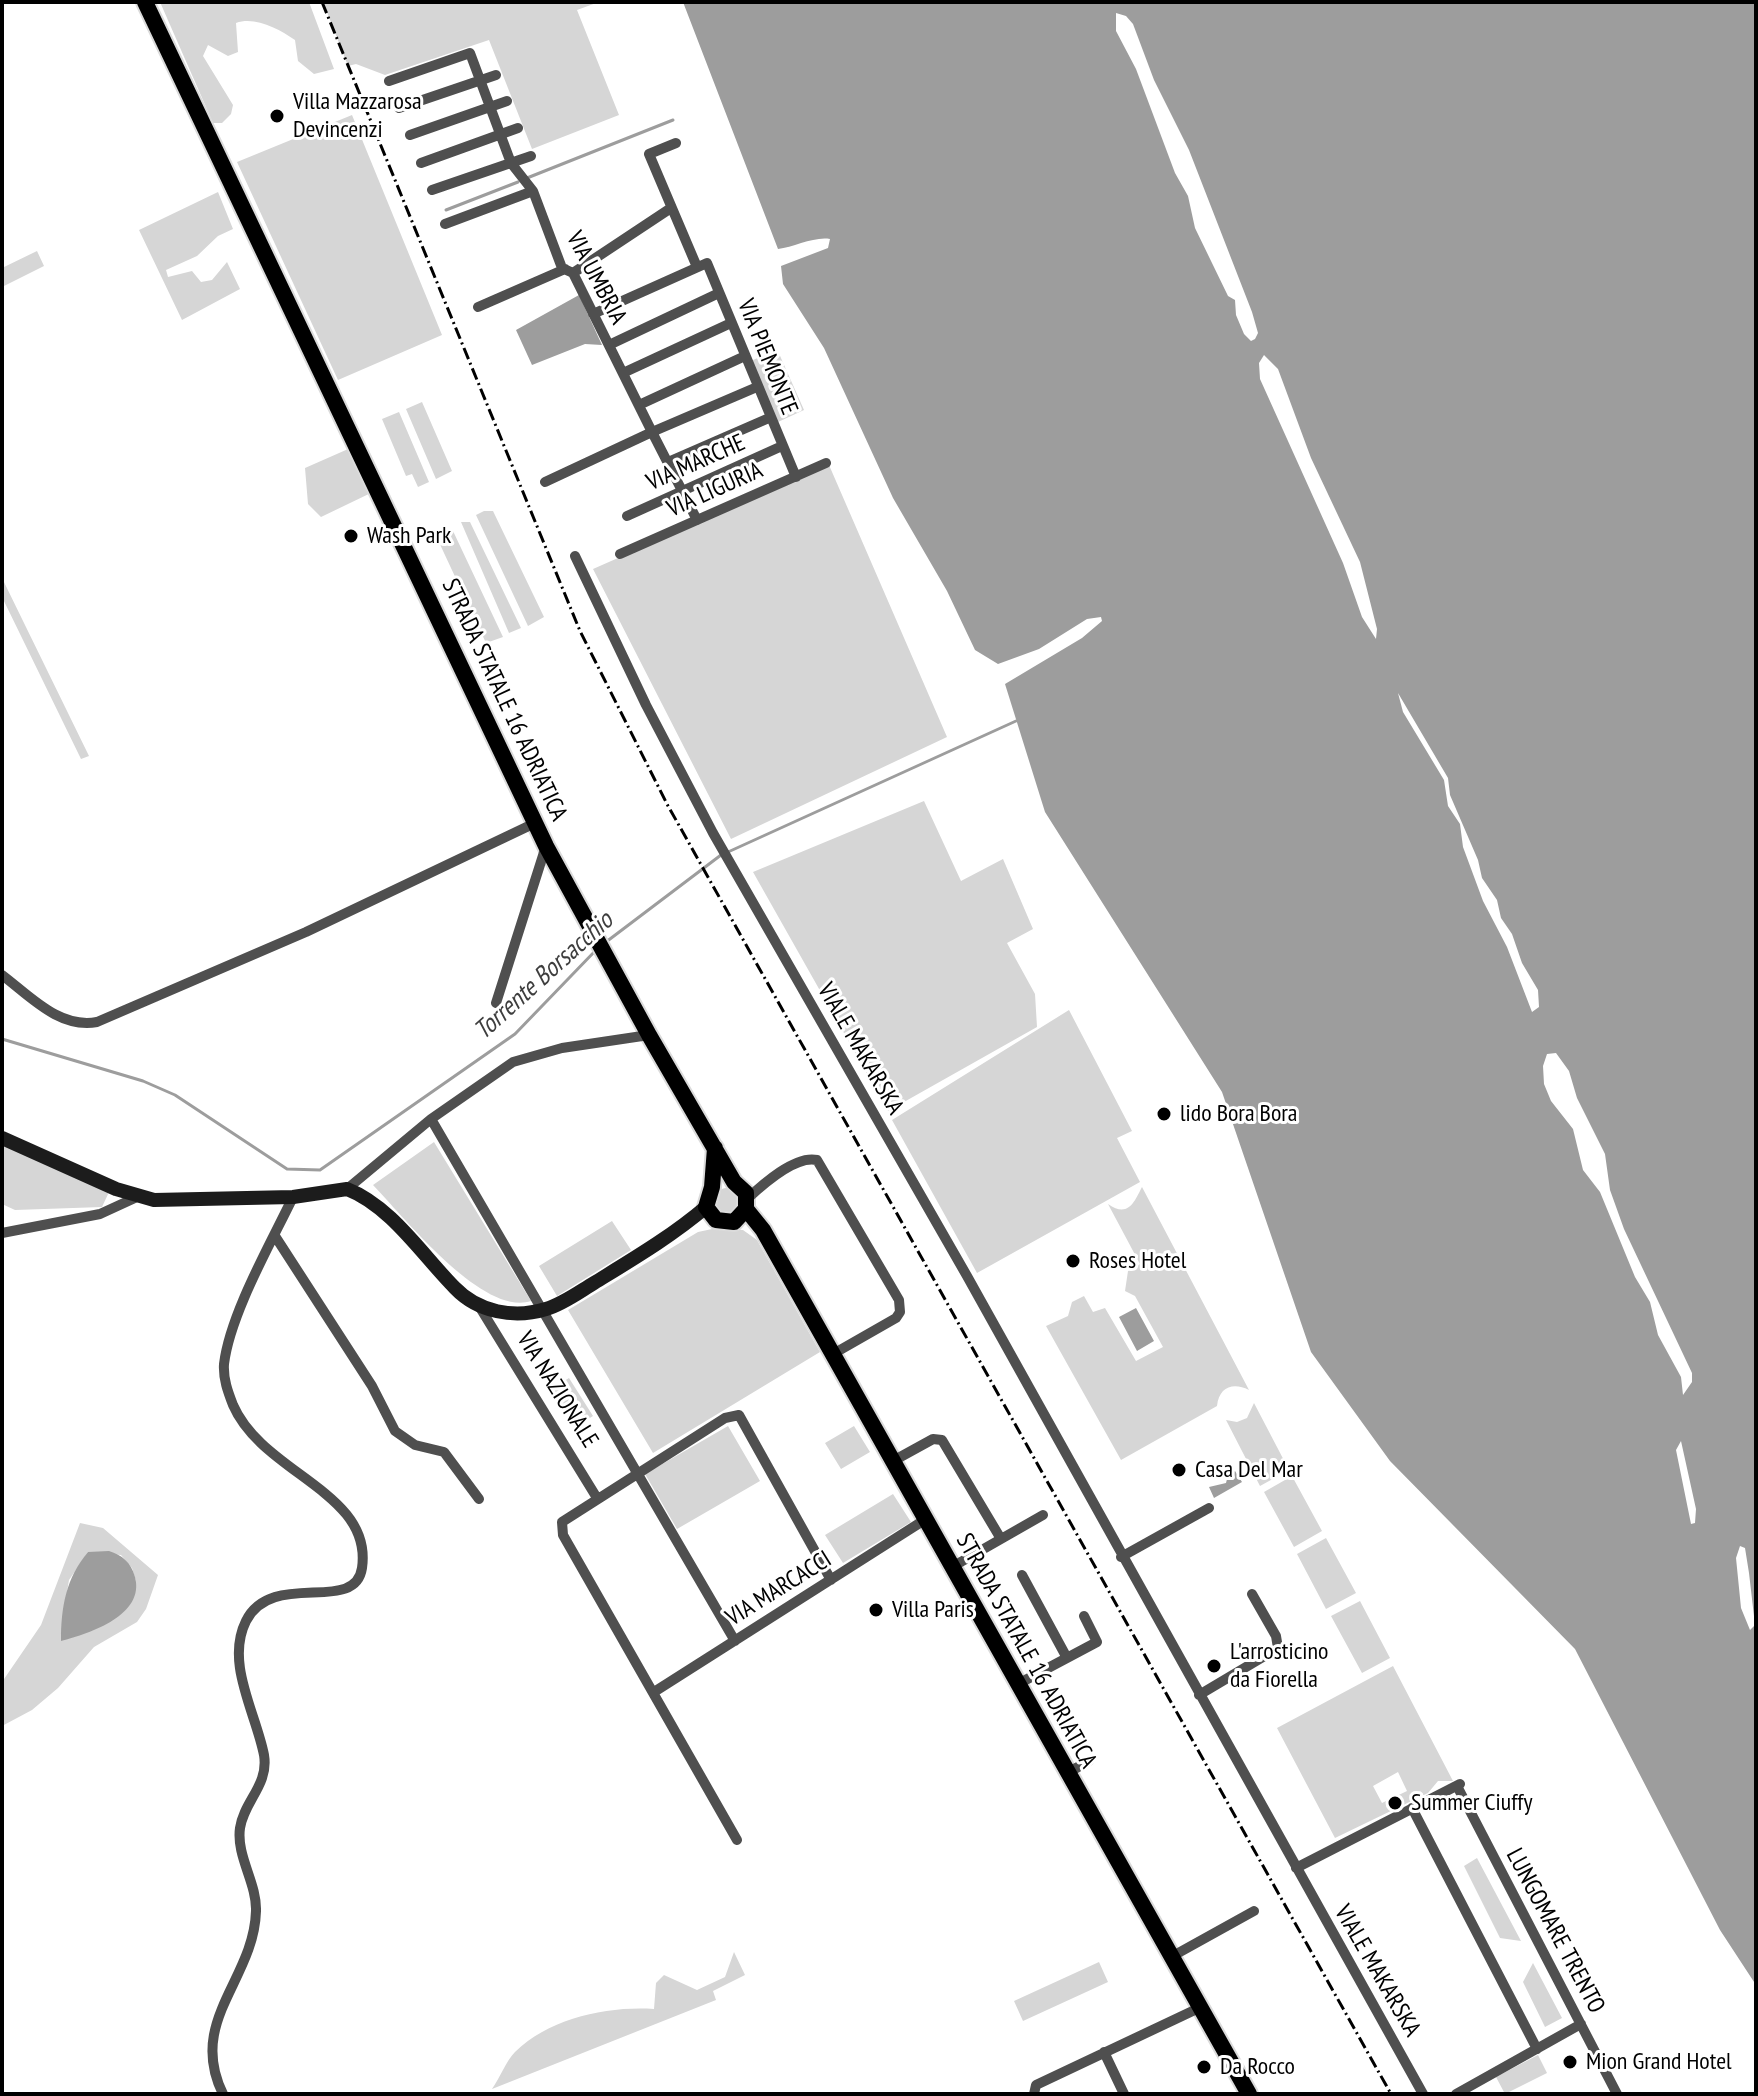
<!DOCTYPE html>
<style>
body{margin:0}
#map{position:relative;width:1758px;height:2096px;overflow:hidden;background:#fff;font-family:"PT Sans Narrow",sans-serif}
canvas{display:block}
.frame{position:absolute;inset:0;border:4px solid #000;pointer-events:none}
</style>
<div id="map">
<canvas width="1758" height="2096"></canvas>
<div class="frame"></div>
</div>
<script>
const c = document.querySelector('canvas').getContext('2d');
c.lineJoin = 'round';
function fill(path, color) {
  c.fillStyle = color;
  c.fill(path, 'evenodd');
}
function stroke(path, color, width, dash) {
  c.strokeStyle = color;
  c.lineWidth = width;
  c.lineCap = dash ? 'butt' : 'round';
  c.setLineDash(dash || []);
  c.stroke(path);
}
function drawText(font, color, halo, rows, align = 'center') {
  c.font = font + ' "PT Sans Narrow",sans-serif';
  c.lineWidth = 6;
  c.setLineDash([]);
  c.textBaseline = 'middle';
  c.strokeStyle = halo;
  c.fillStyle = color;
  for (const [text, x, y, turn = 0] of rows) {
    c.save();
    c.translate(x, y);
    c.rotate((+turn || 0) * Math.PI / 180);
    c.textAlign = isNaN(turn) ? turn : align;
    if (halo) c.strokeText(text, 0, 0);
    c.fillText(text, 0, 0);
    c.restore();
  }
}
fill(new Path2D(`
 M160,2H309L334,69L314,74L298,61L295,40C279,29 255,16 236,23L238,52L228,56L208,45L203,56L233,105L231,114L222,123H213Z
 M323,2H599L577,10L619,115L532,149L489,40L385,75L356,64L348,66Z
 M352,115L442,335L338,380L237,162Z
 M218,192L233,229L218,236L197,256L166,270L168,277L192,271L201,282L212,280L227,262L240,289L182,320L139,230Z
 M37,251L44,266L2,287V268Z
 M777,349L804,410L778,422L751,361Z
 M422,402L452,471L436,479L406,409Z
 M399,412L429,482L418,487L412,474L406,476L382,419Z
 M355,446L375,491L321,517L308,504L305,468Z
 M829,465L947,737L731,839L593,569Z
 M484,511H493L544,617L528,626L476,515Z
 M461,522H470L521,628L509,633Z
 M453,531L503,637L486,643L437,538L443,532Z
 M2,578L89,756L81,759L2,597Z
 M924,801L961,881L1003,859L1033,929L1007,943L1035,994L1037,1027L888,1111L753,872Z
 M1069,1010L1132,1131L1117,1138L1140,1182L977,1273L892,1120Z
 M434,1142L531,1301C483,1317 404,1217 373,1185Z
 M2,1144L109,1192L102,1207L15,1210L2,1204Z
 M1142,1187L1249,1390C1233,1382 1219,1387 1217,1406L1121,1460L1046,1326L1068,1316L1072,1302L1084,1296L1093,1312L1105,1308L1136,1361L1163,1347L1135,1296L1125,1291L1128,1271L1140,1264L1108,1204C1129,1219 1135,1200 1142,1187Z
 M714 1201a13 13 0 1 1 26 0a13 13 0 1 1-26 0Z
 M612,1221L631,1250L557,1296L539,1266Z
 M712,1229L743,1230L757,1240L820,1352L653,1453L568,1310L698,1232Z
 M569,1378L593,1416L575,1427L551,1389Z
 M1254,1403L1289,1470L1260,1486L1226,1420L1237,1422L1247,1418Z
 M728,1426L760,1481L677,1529L645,1474Z
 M854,1426L870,1452L841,1469L825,1443Z
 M1292,1476L1322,1531L1294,1547L1264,1492Z
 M893,1494L911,1522L843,1563L825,1535Z
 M80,1523L103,1528L158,1575L146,1609L137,1622L94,1647L58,1688L32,1710L2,1726V1682L41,1625ZM88,1552L121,1555L132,1568L136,1581L62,1622L69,1580Z
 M1326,1538L1356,1593L1326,1609L1297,1554Z
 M1360,1601L1390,1658L1362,1673L1331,1616Z
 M1393,1666L1453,1781H1438L1428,1793L1335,1838L1277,1728ZM1398,1772L1407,1791L1382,1803L1373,1786Z
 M1477,1858L1521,1941L1500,1938L1464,1866Z
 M734,1952L745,1975L713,1991L716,2000L492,2089C500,2078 506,2061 515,2052C550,2018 607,2006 654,2009L656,1983L664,1975L697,1990L725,1977Z
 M1099,1962L1108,1982L1023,2021L1014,2001Z
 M1533,1963L1562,2018L1545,2027L1523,1982Z
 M1538,2055L1547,2073L1505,2094L1496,2077Z`), '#d6d6d6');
fill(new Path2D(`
 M683,2H1756V1985L1720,1930L1575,1649L1390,1461L1311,1352L1222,1092L1045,812L1005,684L1082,638L1102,621L1101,617L1087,619L1039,649L998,664L975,650L947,591L893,498L824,348L783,284L781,266L828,248L830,239C815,236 794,247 778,249Z
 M579,295L602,345L585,344L532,365L516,330Z
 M1136,1308L1154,1341L1137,1351L1119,1317Z
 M1235,1471L1242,1482L1214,1498L1209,1487L1226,1483L1228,1475Z
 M109,1551C122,1555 131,1562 135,1577C145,1615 91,1633 61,1641C61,1607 66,1578 88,1552Z`), '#9d9d9d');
fill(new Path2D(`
 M1116,13L1126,16L1133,24L1154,80L1189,150L1252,312L1258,333L1255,339L1251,341L1244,334L1236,315L1235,300L1228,296L1195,228L1188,196L1175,173L1136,69L1116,31Z
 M1264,355L1278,369L1311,458L1360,562L1377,629L1376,639L1362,617L1343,563L1260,379L1259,363Z
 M1398,693L1448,778L1450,795L1478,860L1482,878L1497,900L1501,918L1512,934L1522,963L1538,990L1539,1007L1532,1012L1507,947L1483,901L1463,847L1460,824L1448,806L1444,780L1403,712Z
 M1556,1053L1569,1071L1577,1098L1605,1154L1610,1190L1624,1229L1692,1373V1382L1683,1395L1681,1377L1658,1335L1650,1302L1635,1277L1600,1192L1583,1170L1573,1129L1551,1101L1544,1084L1543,1066L1547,1054Z
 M1681,1441L1696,1509L1695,1523L1691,1524L1676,1450Z
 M1740,1546L1745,1548L1749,1573L1755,1625L1750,1630L1741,1608L1736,1558Z`), '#fff');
stroke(new Path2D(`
 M527,178L673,120
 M446,210L518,182
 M728,852L1016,721
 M606,942L721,855
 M2,1039L143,1081L175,1095L287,1169L320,1170L515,1034L597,949`), '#9d9d9d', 3);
const primary = new Path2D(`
 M145,2L546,846L649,1035L734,1182L746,1193V1209L734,1222L716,1220L706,1207L712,1187L715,1148
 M746,1209L763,1230L1249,2094`);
stroke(primary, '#dbdbdb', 20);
stroke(new Path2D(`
 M389,81L470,53L511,163L533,191L562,268L573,273L652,432L545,482
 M399,108L496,75
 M410,135L507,101
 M676,143L649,154L697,267
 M421,163L518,128
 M432,190L531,156
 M445,224L533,191
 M573,273L671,208
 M478,307L565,269
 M593,314L707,263L796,477
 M609,345L719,293
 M623,373L731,323
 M639,405L745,356
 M668,462L769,418
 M627,516L782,446
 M697,520L652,432L757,387
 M620,554L826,463
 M575,556L646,705L713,833L967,1276L1423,2094
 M2,975C30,996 59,1029 97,1022L306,932L535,823
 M496,1003L546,846
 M431,1119L735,1641
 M347,1189L431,1119L513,1062L562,1048L649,1035
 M747,1199C762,1185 795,1155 817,1160L899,1300L900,1312L896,1318L833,1354
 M2,1233L100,1214L137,1197
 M275,1236L372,1386L395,1431L415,1445L444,1452L479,1499
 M479,1306L597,1498
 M893,1461L933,1439L942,1440L1001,1539L952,1567
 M1001,1539L1043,1515
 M1121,1557L1209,1508
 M1022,1575L1067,1658
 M1018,1684L1097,1642L1084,1616
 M654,1692L926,1519
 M1199,1695L1278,1648L1276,1636L1252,1594
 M1067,1773L1089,1761
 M1457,1786L1617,2094
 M1412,1808L1537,2049
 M737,1840L563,1535L562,1522L725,1418L739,1415L831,1580
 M1296,1868L1460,1784
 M1171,1957L1254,1911
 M1104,2052L1124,2094
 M223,2094C187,2021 254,1980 256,1911C257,1883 236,1856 240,1828C244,1801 269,1785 264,1755C256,1713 225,1663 246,1621C272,1569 355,1615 362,1568C373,1492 263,1474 233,1405C228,1392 223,1379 224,1364C230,1314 271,1243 293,1197
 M1034,2094L1036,2085L1199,2008
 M1456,2094L1581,2024`), '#4f4f4f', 10);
stroke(new Path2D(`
 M2,1138L116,1189L154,1200L293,1197L347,1189C391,1206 423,1256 455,1288C478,1312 514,1319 546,1309C563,1304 579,1292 594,1283C633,1259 672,1236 706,1207`), '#1c1c1c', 14);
stroke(primary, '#000', 16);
stroke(new Path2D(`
 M322,2L580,631L667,804L1391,2094`), '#000', 3, [12, 4, 2, 4]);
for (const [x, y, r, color] of [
 [277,116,8,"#000"],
 [351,536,8,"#000"],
 [1164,1114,8,"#000"],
 [1073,1261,8,"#000"],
 [1179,1470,8,"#000"],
 [876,1610,8,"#000"],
 [1214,1666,8,"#000"],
 [1395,1803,8,"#000"],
 [1570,2062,8,"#000"],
 [1204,2067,8,"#000"]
]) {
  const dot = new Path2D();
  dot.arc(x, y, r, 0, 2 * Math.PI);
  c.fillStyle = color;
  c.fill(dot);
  stroke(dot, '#fff', 3);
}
drawText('24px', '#000', '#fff', [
 ["Villa Mazzarosa",293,102],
 ["Devincenzi",293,130],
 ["Wash Park",367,536],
 ["lido Bora Bora",1180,1114],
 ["Roses Hotel",1089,1261],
 ["Casa Del Mar",1195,1470],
 ["Villa Paris",892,1610],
 ["L'arrosticino",1230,1652],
 ["da Fiorella",1230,1680],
 ["Summer Ciuffy",1411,1803],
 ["Mion Grand Hotel",1586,2062],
 ["Da Rocco",1220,2067]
], 'left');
drawText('24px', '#000', '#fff', [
 ["VIA UMBRIA",596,278,62],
 ["VIA PIEMONTE",767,357,68],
 ["VIA MARCHE",696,463,-24],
 ["VIA LIGURIA",715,490,-24],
 ["STRADA STATALE 16 ADRIATICA",504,700,65],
 ["VIALE MAKARSKA",860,1049,60],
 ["VIA NAZIONALE",557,1390,58],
 ["VIA MARCACCI",779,1589,-32],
 ["STRADA STATALE 16 ADRIATICA",1026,1651,61],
 ["LUNGOMARE TRENTO",1555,1931,62],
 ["VIALE MAKARSKA",1377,1971,60]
]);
drawText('italic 26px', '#3e3e3e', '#fff', [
 ["Torrente Borsacchio",544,976,-42]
]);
</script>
